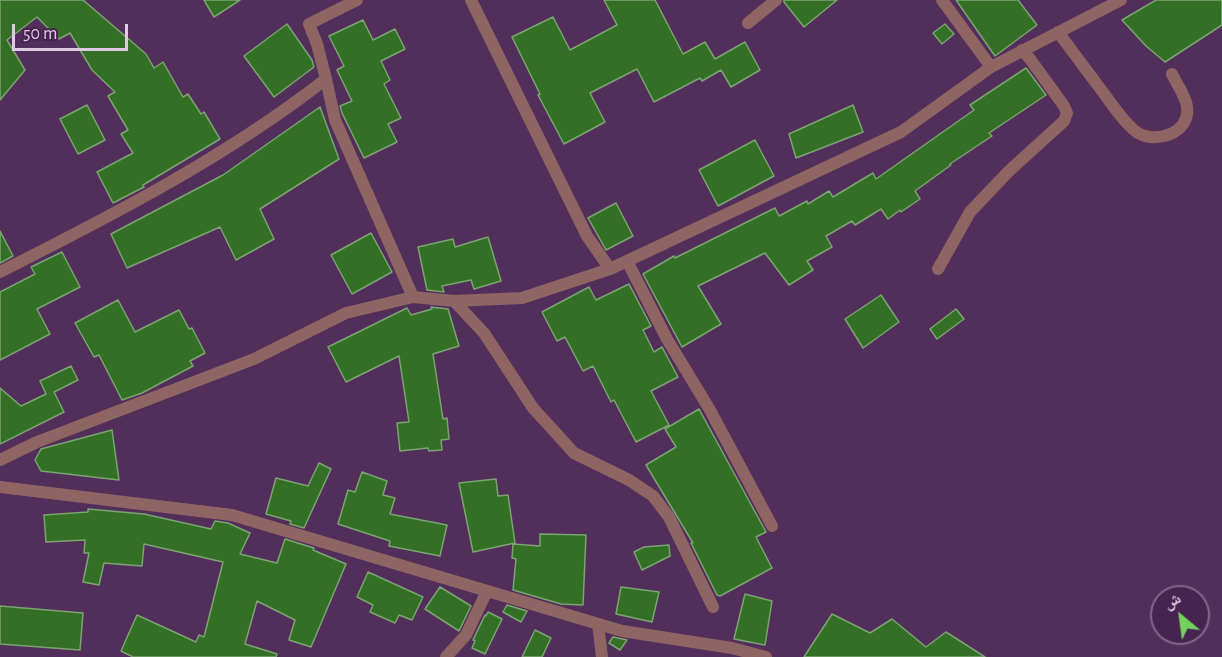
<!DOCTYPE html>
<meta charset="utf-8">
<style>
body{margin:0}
#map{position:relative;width:1222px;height:657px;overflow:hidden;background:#522f5a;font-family:"Alegreya Sans","Noto Naskh Arabic",sans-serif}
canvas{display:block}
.north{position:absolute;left:1150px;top:585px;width:60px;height:60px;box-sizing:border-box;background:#47244f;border:2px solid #84668b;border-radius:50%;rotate:331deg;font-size:16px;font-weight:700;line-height:24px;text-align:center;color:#dfcae4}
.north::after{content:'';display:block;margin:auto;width:21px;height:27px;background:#73d25d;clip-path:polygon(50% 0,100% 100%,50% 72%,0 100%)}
.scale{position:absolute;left:12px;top:24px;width:116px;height:27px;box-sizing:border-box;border:3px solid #dfcae4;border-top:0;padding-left:8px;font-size:18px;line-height:21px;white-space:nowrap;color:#dfcae4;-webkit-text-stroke:4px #47244f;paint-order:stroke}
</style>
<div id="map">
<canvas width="1222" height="657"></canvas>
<div class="north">ش</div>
<div class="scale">50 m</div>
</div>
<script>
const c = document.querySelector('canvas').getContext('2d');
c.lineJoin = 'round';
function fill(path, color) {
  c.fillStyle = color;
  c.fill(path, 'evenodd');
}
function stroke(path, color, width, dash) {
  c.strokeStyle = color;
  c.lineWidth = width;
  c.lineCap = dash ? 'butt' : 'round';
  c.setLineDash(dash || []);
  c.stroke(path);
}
const building = new Path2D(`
 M0,0H83L146,54L154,68L163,62L183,97L188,94L201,114L204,112L220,139L143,185L144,187L113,203L97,172L133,153L121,134L128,130L108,96L115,92L92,70L70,33L59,39L37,17L7,40L25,70L0,100Z
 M204,0H240L214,17Z
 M604,0H655L683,54L705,42L715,59L745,42L760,70L731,87L721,70L702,81L700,78L654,102L637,69L590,93L605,122L564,144L538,95L540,94L512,37L553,17L570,50L617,25Z
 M784,0H837L804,27L784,2Z
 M956,0H1018L1037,25L995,56Z
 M1156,0H1222V25L1165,62L1146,46L1122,20Z
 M363,20L373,40L395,29L405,49L381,61L390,80L384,84L401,118L388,124L397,142L364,158L342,113L340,106L352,101L337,70L344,66L329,36Z
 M287,24L312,60L314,67L274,97L244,56Z
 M945,24L954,34L942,44L933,33Z
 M1026,68L1046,95L989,133L992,136L950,164L951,165L915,191L920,199L901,212L900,210L888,219L881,209L855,225L852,221L826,236L832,247L807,261L813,270L789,285L765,253L698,286L721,324L682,347L643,274L674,256L675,258L775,208L779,216L807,201L808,204L829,191L833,197L873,173L876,179L974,110L970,105Z
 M87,105L105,140L78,154L60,119Z
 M853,105L863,132L796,158L789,134Z
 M320,107L339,159L260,209L274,239L236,260L220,227L127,268L111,234L223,175Z
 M755,140L774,176L718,206L699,170Z
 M616,203L633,236L606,250L588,218Z
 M0,231L13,256L0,263Z
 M371,233L392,272L352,294L331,255Z
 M488,237L501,281L474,289L471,280L442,286L444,292L427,290L418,247L453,239L455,247Z
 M62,252L80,287L37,309L50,334L0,360V292L35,274L31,267Z
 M629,284L651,326L643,330L654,352L662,347L678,377L651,391L669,425L636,442L614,400L611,402L593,366L583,371L565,337L557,341L542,312L589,287L596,300Z
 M881,295L899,322L863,348L845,319Z
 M118,300L135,332L179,310L189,329L192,328L205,353L190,361L193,366L142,393L122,400L99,355L94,357L75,323Z
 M431,307L448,309L459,346L433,354L443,419L447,418L449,439L441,440L442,450L429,451L428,448L400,451L397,423L409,422L399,356L346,382L328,347L407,308L411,315L432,309Z
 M956,309L964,319L937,339L930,329Z
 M71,366L78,380L54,392L64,412L0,444V388L21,406L46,394L40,381Z
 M699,409L766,532L756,537L772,568L720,596L717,595L691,543H693L646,465L676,447L665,429Z
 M112,430L119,480L41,471L35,460L41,449Z
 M319,463L331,469L304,528L290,524L291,521L266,514L276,478L308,486Z
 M362,472L387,481L383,495L395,498L390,514L447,525L440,556L389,546L390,541L338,524L348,490L355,492Z
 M496,479L498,496L508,495L515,543L473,552L459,483Z
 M88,509L144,514L211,529L215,521L228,523L250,533L240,554L277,563L285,539L314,548L313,550L346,564L311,647L289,640L295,620L257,601L245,644L277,654L276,657H133L121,651L137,615L196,642L199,635L204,637L223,562L144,544L142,566L104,563L99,585L83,582L89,553H84L85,540L46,542L44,515L88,512Z
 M540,534L586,535L583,605L561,604L513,590L516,559L512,558L513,544L540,546Z
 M669,545L670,556L642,570L634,552L644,547Z
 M368,572L423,597L412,620L399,615L395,623L370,612L373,605L357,597Z
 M440,587L471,606L459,631L425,609Z
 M621,587L659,592L652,622L616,614Z
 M745,594L772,601L765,645L734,639Z
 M507,605L527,611L521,622L503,612Z
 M0,606L83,613L80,650L0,644Z
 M488,612L502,619L485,654L472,648L475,641L473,640L485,615L486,616Z
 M832,614L870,633L892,619L926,647L946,632L985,657H804Z
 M535,630L551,638L542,657H522Z
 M613,637L627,640L620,650L609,643Z`);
fill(building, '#346f26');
stroke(building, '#7ca473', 1.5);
stroke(new Path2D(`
 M471,0L587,236L610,269
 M942,0L991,67
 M748,23L776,0
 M1058,32C1073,52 1087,71 1102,91C1112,104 1121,119 1134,130C1152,146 1191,134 1187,107C1186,96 1176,83 1172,74
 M326,79L335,120L413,297
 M627,261L667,339L710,410L772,526
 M938,269L970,212L1009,171L1064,121L1067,113L1064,106L1030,59L1022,50
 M0,272C113,215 226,157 326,79L317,44L309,24L357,0
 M454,301L484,333L533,408L574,453L629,480L653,496L669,517L713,607
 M0,460L37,442L254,359L346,313L413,297L454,301L522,298L610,269L901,132L991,67L1121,0
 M0,487L232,515L622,631L732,648L766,657
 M598,624L602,657
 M446,657L466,635L487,591`), '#8f6564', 12);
</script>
